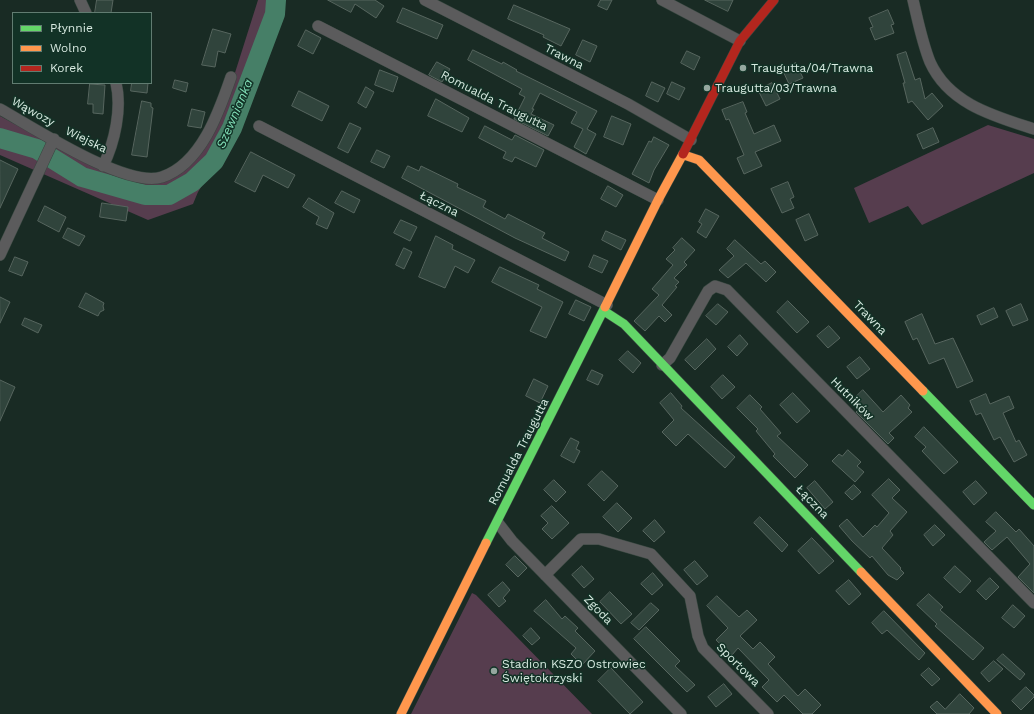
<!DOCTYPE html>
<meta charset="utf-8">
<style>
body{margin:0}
#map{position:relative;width:1034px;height:714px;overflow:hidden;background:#192b24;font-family:"Work Sans",sans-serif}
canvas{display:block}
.legend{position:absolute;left:12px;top:12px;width:140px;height:72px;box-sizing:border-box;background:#123226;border:1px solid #617c71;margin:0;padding:5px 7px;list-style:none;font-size:12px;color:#d8eae1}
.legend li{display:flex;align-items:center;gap:8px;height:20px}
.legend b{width:20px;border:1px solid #617c71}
</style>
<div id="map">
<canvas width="1034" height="714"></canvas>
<ul class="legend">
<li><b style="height:5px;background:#63d668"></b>Płynnie</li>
<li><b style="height:5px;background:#ff974d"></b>Wolno</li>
<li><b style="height:5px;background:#b3261e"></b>Korek</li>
</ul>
</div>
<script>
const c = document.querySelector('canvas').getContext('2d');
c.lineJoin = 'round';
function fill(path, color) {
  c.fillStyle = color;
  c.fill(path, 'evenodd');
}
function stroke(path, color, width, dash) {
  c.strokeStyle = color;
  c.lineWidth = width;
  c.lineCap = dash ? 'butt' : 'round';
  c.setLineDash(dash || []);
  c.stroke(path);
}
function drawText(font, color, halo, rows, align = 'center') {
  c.font = font + ' "Work Sans",sans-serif';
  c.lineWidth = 3;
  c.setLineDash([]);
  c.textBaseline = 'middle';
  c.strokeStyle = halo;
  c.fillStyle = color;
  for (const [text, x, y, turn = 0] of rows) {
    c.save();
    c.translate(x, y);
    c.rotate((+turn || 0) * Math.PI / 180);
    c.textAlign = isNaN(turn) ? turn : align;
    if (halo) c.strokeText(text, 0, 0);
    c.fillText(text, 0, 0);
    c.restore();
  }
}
fill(new Path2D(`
 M258,0H283L267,56L243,120L198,192L193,204L148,220L0,155V116L94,165L130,180L150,184L172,177L221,117Z
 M988,125L1034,139V173L922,225L908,206L869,223L854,188Z
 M472,593L476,595L592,714H411Z`), '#563d4e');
stroke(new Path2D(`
 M0,138L37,149L82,177L145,195H169L192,182L214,161L232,128L275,14L276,0`), '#467f67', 20);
const building = new Path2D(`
 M97,0H113L111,13H95Z
 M328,0H375L384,6L376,18L355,4L351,12Z
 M601,0H612L607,10L598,6Z
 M705,0H733L728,11Z
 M514,5L570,29L561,46L543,37L544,35L508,19Z
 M403,8L443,25L437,39L397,22Z
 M888,10L894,24L891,25L894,33L875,40L870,28L873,27L869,18Z
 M213,29L231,34L225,53L218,51L215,67L202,65Z
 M306,30L321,38L313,54L298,46Z
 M583,40L597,46L590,62L576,55Z
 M473,50L502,64L503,62L517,70L516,71L597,111L587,129L596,134L586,154L574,147L583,129L571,123L577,112L540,93L532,109H534L531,114L554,125L548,136L514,119L525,97L519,94L522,89L468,60Z
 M687,51L700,57L694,70L681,63Z
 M906,52L915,80L920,78L925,99L932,93L943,106L928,120L912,101L908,103L903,83H905L897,55Z
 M437,62L450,69L442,82L429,75Z
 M796,63L803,78L789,84L782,69Z
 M380,70L398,77L393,92L375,85Z
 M175,80L188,83L186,92L173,88Z
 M652,82L665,88L658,102L646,96Z
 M672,82L685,88L679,100L667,94Z
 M132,83H148L147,93L131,91Z
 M772,83L780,99L766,106L758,90Z
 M90,84L105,85L103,114L93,113V104H88Z
 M366,87L374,92L366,108L358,103Z
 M299,91L329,106L322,121L292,106Z
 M436,99L469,118L462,132L428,116Z
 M142,101L151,103V107L153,108L147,157L132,155Z
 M743,102L747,112L745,113L754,134L774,125L781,141L755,152L762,166L744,174L737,158L744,155L729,119L726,120L722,110Z
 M192,109L205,112L201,128L188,126Z
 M612,116L631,124L623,145L604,137Z
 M350,123L361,128L348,153L338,148Z
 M485,126L512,140L515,135L544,150L536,167L515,157L512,162L503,158L506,152L479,138Z
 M933,128L939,142L923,149L917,135Z
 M654,137L669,145L654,170L649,183L632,174L649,141L651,142Z
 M377,150L390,156L384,168L371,162Z
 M251,152L295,175L288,188L263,175L255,192L235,182Z
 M0,160L18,169L0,208Z
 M408,166L419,171L421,166L458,184L457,187L486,201L483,207L505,219L508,214L545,233L542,238L569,252L565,261L515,238L402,178Z
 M788,182L794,197L790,199L794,208L782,213L771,189Z
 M608,186L623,195L616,207L601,199Z
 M342,191L360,200L354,213L335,203Z
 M309,198L334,213L327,229L316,224L319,217L303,207Z
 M102,203L128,207L126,221L100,217Z
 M45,206L66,217L59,232L38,221Z
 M706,209L719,216L706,238L697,232L702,224L699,222Z
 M809,214L818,235L805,241L796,220Z
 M401,220L417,227L410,241L394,233Z
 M68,228L85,236L79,246L63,238Z
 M606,231L626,240L621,250L602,240Z
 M436,236L453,245L452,249L475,260L468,273L455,266L445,288L419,277Z
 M682,238L695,250L684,262L687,265L674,278L679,282L675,286L677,287L662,305L672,315L665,322L659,316L645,331L634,321L659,295L652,289L673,265L666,259L675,250L673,248Z
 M735,240L761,264L765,261L776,272L766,282L746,263L728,278L719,270L734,256L727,249Z
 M404,248L412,252L404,269L396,265Z
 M594,255L608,261L602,273L589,267Z
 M15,257L28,262L22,276L9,271Z
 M500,267L539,285L537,289L563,302L546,338L530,331L542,307L492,282Z
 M86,293L104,303L103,306L104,310L100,312L98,316L79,307Z
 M0,297L10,302L0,323Z
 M576,300L591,307L584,321L569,314Z
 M788,301L809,322L797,333L777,312Z
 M718,304L728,312L716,325L706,316Z
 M1021,304L1028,320L1013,326L1006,311Z
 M994,308L998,317L981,325L977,316Z
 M922,314L935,344L953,338L973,381L957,388L944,358L929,364L917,338L913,340L905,322Z
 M25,318L42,325L38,333L22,325Z
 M829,326L840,338L828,348L817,336Z
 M740,335L748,344L737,356L728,347Z
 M707,339L716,349L695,370L685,360Z
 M628,351L641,363L633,373L619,360Z
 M860,357L870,369L857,379L847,367Z
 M592,370L603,375L598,385L587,380Z
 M723,375L735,387L722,399L711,387Z
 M534,379L548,386L540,403L526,396Z
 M0,380L15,387L0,421Z
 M863,390L883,412L901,395L910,405L908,408L912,412L889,433L894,438L888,444L856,412L861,407L853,400Z
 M671,393L682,406L681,408L735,457L725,468L688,434L676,446L662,432L674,420L660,403Z
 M793,393L810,411L797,423L780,405Z
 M986,394L990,404L1009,396L1014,408L1003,413L1016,442L1019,440L1027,455L1014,462L1000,437L994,440L981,413L976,415L970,401Z
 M750,395L762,407L760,409L781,433L777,436L808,465L795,478L773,456L775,454L756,431L758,429L737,408Z
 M924,427L958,462L944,474L922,451L926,447L915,437Z
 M571,438L579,442L576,449L580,451L574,463L561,456Z
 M848,450L861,462L857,466L864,472L855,482L832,461L839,454L842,456Z
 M602,471L618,486L604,501L588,485Z
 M889,479L900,490L892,498L907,512L890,531L893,535L882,548L901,568L900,569L904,573L897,580L888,575L872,556L870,558L852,541L839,526L847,519L863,537L875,525L877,527L889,513L872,495Z
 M554,480L566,492L556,502L544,490Z
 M815,481L833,502L825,509L807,488Z
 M976,481L987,493L974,505L963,492Z
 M854,485L861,492L852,500L845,493Z
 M617,503L632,518L618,532L603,517Z
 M552,506L569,523L552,539L542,529L548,523L541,516Z
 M996,512L1016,532L1019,529L1034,546V593L1018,577L1030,564L1007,537L992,550L984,542L996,531L986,522Z
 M760,517L788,545L782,552L754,523Z
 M655,520L665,532L654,542L643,531Z
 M935,525L945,535L933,546L924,535Z
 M812,538L834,561L819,574L798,551Z
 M515,556L527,568L518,577L506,565Z
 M695,561L708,576L697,585L684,570Z
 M582,566L594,579L584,588L572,575Z
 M955,566L971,581L960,593L944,578Z
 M653,573L663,585L652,595L641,584Z
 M990,578L999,587L986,600L977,591Z
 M849,580L861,594L849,605L836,591Z
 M503,582L510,590L503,598L506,601L499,607L488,595Z
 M610,592L632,614L621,624L600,602Z
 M929,594L943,607L940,610L984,648L973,660L935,626L937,624L917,605Z
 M717,596L739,617L747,610L757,620L740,636L753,649L760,642L775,657L768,664L798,696L805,689L821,705L812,714H803L784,695L777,702L762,687L769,680L738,648L732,655L716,640L728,628L707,606Z
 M546,600L562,619L565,616L578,628L575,631L595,651L582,665L571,654L576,648L534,611Z
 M651,603L659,610L639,630L631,623Z
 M1013,605L1025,616L1014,628L1002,618Z
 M884,611L925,653L919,660L887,630L882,634L872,623Z
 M646,627L680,661L675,666L695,685L687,692L634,639Z
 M531,628L540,638L532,645L523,636Z
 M1003,654L1025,674L1020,680L997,660Z
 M994,661L1003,669L989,682L981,673Z
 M611,668L643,702L630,714L598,681Z
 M929,668L940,679L932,686L921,675Z
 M724,684L732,694L716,707L708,697Z
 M1026,687L1034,695V697L1021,710L1012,701Z
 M960,694L974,708L969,714H937L930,707L937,701L945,709Z`);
fill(building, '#30443c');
stroke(building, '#57665f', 1);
const street = new Path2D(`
 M80,0L86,13
 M425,0L628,104L691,140
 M662,0L740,41
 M913,0C918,21 922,42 930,62C949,104 994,116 1034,129
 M318,26L658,200
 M0,109C34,128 127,189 162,177C201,164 219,112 231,77
 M259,126L607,305
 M103,166C115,142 122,108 116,83
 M0,255L54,139
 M662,365L670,358L708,291L715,286L727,290L1034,603
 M498,523L512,541L681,714
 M545,575L581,539H599L651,554L690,596L698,636L703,648L768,714`);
const fast = new Path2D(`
 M604,311L624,324L861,572
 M923,391L1034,505
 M486,543L605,307`);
const slow = new Path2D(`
 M684,155L699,160L923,391
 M605,307L658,200L683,154
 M861,572L997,714
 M401,714L486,543`);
const jam = new Path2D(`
 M683,154L740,41L774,0`);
stroke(street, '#394841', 12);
stroke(fast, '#394841', 10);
stroke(slow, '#394841', 10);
stroke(jam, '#394841', 10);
stroke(street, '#5b5b5c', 11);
stroke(fast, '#63d668', 9);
stroke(slow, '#ff974d', 9);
stroke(jam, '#b3261e', 9);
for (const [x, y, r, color] of [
 [743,68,4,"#95a79f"],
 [707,88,4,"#95a79f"],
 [494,671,4,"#95a79f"]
]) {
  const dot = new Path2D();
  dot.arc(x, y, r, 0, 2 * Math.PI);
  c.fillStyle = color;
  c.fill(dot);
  stroke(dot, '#123226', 1.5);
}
drawText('12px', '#d8eae1', '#123226', [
 ["Trawna",564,57,27],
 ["Romualda Traugutta",494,101,27],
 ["Wąwozy",33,112,29],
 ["Wiejska",86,140,26],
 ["Łączna",439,204,27],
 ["Trawna",870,318,46],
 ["Hutników",852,399,45],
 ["Romualda Traugutta",519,452,-63],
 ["Łączna",812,502,46],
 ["Zgoda",598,610,46],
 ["Sportowa",738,665,45]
]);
drawText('12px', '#d8eae1', '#123226', [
 ["Traugutta/04/Trawna",751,68],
 ["Traugutta/03/Trawna",715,88],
 ["Stadion KSZO Ostrowiec",502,664],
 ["Świętokrzyski",502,678]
], 'left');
drawText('italic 13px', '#80dcb6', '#123226', [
 ["Szewnianka",235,114,-67]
]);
</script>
